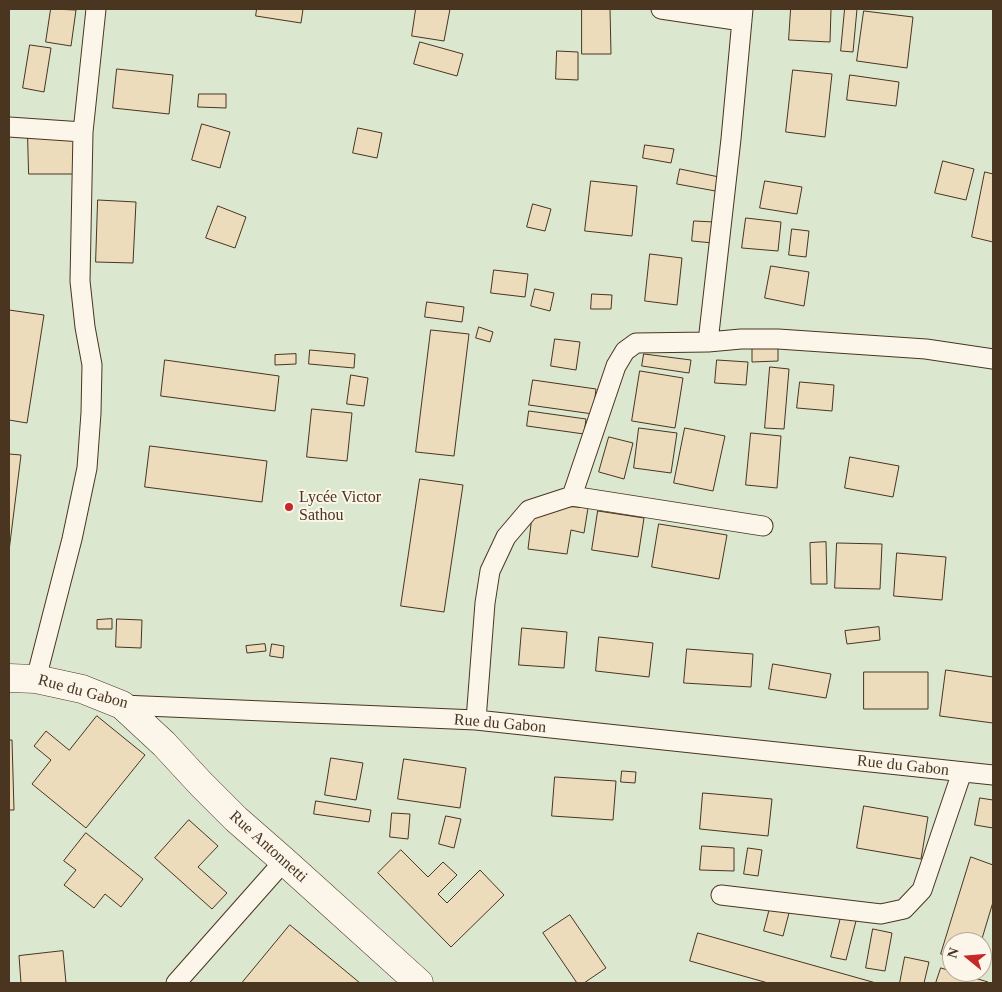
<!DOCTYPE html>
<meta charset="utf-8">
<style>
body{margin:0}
#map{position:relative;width:1002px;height:992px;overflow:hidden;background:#fbf6e9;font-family:"Times New Roman",serif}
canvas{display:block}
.frame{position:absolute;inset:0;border:10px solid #4a3520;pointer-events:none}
.north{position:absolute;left:942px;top:932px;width:50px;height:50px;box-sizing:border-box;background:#fbf6e9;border:1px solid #b4a999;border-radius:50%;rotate:287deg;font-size:14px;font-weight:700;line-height:20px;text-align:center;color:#4a3520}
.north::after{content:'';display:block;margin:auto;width:18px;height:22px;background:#c62828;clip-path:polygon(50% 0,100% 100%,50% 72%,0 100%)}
</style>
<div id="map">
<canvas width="1002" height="992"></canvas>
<div class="frame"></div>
<div class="north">N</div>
</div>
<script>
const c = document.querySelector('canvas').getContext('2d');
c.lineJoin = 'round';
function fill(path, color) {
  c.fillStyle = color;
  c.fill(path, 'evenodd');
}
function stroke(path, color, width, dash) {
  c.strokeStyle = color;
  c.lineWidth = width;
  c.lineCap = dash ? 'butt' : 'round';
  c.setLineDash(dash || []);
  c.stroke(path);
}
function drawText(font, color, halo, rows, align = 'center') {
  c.font = font + ' "Times New Roman",serif';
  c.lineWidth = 4;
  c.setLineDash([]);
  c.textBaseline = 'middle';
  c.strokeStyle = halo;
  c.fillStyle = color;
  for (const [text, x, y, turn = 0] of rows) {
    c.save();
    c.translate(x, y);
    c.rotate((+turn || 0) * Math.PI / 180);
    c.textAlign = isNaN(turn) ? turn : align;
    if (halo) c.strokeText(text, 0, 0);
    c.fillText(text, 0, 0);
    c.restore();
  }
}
const green = new Path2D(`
 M9,9H993V983H9ZM952,942H982V972H952Z`);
fill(green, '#dce7d0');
stroke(green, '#887966', 1);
const building = new Path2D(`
 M51,9L76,10L71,46L46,42Z
 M257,9H303L301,23L256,16Z
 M416,9H450L444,41L412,36Z
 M582,9H610L611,54H582Z
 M791,9H831L830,42L789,40Z
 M845,9H857L853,52L841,51Z
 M864,11L913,17L907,68L857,61Z
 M420,42L463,54L457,76L414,64Z
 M30,45L51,48L44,92L23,88Z
 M557,51L578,52V80L556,79Z
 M117,69L173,75L169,114L113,108Z
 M793,70L832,74L825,137L786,132Z
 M850,75L899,82L896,106L847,100Z
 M199,94H226V108L198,107Z
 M202,124L230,132L220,168L192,160Z
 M358,128L382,133L377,158L353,153Z
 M28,137H75V174H29Z
 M645,145L674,149L671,163L643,158Z
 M943,161L974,169L966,200L935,193Z
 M680,169L724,178L721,192L677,184Z
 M985,172L993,174V242L972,237Z
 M591,181L637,186L632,236L585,231Z
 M765,181L802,187L797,214L760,208Z
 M98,200L136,202L133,263L96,262Z
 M533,204L551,209L545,231L527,227Z
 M218,206L246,217L235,248L206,238Z
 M746,218L781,222L778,251L742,248Z
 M694,221L714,222L713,243L692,241Z
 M792,229L809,231L806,257L789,255Z
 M650,254L682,258L677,305L645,301Z
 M771,266L809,272L804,306L765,298Z
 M494,270L528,274L525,297L491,293Z
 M535,289L554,293L550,311L531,306Z
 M592,294L612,295L611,309H591Z
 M427,302L464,307L462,322L425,317Z
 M9,310L44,315L27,423L9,420Z
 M479,327L493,332L490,342L476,338Z
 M431,330L469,334L454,456L416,452Z
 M555,339L580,342L576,370L551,366Z
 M778,346V361L752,362V348Z
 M310,350L355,354L354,368L309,364Z
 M296,354V364L275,365V355Z
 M644,354L691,360L689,373L642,366Z
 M165,360L279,376L275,411L161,396Z
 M717,360L748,362L746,385L715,383Z
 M770,367L789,369L784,429L765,428Z
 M640,371L683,378L675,428L632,421Z
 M351,375L368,378L364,406L347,404Z
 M533,380L596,389L593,414L529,405Z
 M800,382L834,385L832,411L797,408Z
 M312,409L352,413L347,461L307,457Z
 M529,411L586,419L584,434L527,426Z
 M639,428L677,433L671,473L634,468Z
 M685,428L725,436L713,491L674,483Z
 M751,433L781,436L777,488L746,485Z
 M609,437L633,443L624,479L599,472Z
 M150,446L267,461L262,502L145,487Z
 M9,454L21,455L9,551Z
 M850,457L899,466L893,497L845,488Z
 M420,479L463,485L444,612L401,606Z
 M563,506L588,508L584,533L571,530L567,554L528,549L532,516Z
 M598,511L644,518L638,557L592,550Z
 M659,524L727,535L719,579L652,567Z
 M826,542L827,584H811L810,543Z
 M837,543L882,544L880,589L835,588Z
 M897,553L946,557L942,600L894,596Z
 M112,619V629H97V620Z
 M117,619L142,620L141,648L116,647Z
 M879,627L880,640L847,644L845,631Z
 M522,628L567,632L564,668L519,665Z
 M599,637L653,643L649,677L596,671Z
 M265,644L266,651L247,653L246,646Z
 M272,644L284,646L283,658L270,656Z
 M687,649L753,654L751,687L684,683Z
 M773,664L831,674L826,698L769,689Z
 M946,670L993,677V723L940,716Z
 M864,672H928V709H864Z
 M97,716L145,755L86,828L32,784L51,760L34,746L46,731L69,750Z
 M9,740H12L14,810H9Z
 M331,758L363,763L356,800L325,795Z
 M404,759L466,768L460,808L398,799Z
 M622,771L636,772L635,783L621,782Z
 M555,777L616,781L613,820L552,816Z
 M703,793L772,799L768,836L700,829Z
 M980,798L993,800V828L975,825Z
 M316,801L371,810L369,822L314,814Z
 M864,806L928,817L921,859L857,848Z
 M392,813L410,814L408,839L390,837Z
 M446,816L461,819L454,848L439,844Z
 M189,820L218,846L198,867L227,893L212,909L155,858Z
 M86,833L143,879L121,907L105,894L94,908L64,885L76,870L64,861Z
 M702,846L734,848V871L700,870Z
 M748,848L762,850L758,876L744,874Z
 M401,850L428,877L443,862L457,875L438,894L447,903L480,870L504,895L451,947L378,873Z
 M971,857L993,865V902L981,942H952V957L941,954Z
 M771,904L790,909L783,936L764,931Z
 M842,913L857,917L846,960L831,957Z
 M570,915L606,968L584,983H577L543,933Z
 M290,925L360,983H242Z
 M873,929L892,933L885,971L866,968Z
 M698,933L876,983H768L690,961Z
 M63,951L66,983H21L19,956Z
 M905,957L929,962L924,983H900Z
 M941,968L988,982V983H936Z`);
fill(building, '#ecdcbc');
stroke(building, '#4a3520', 1);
const street = new Path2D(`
 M661,9L742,21
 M9,127L83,132
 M708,342L731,139L743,9
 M572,496L763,526
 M36,679L72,539L87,468L91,413L92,365L85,327L80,281L83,132L96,9
 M122,705L476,720L993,775
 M476,720L485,603L490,571L506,537L529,510L572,496L616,366L625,351L636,343L708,342L741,339H778L926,349L993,359
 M721,895L881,914L904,909L922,890L962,772
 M176,983L284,861`);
const highway = new Path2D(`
 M9,678L36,679L82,689L122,705L164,744L201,784L236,819L284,861L419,983`);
stroke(street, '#4a3520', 21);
stroke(highway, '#4a3520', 29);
stroke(street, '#fbf6e9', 19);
stroke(highway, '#fbf6e9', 28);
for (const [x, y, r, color] of [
 [289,507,5,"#c62828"]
]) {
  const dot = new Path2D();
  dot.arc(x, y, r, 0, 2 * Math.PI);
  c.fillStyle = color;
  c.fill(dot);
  stroke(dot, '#fbf6e9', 2);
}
drawText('16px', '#4a3520', '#fbf6e9', [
 ["Lycée Victor",299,498],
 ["Sathou",299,516]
], 'left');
drawText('16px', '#4a3520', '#fbf6e9', [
 ["Rue du Gabon",83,692,15],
 ["Rue du Gabon",500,724,5],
 ["Rue du Gabon",903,766,6],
 ["Rue Antonnetti",268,847,42]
]);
</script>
